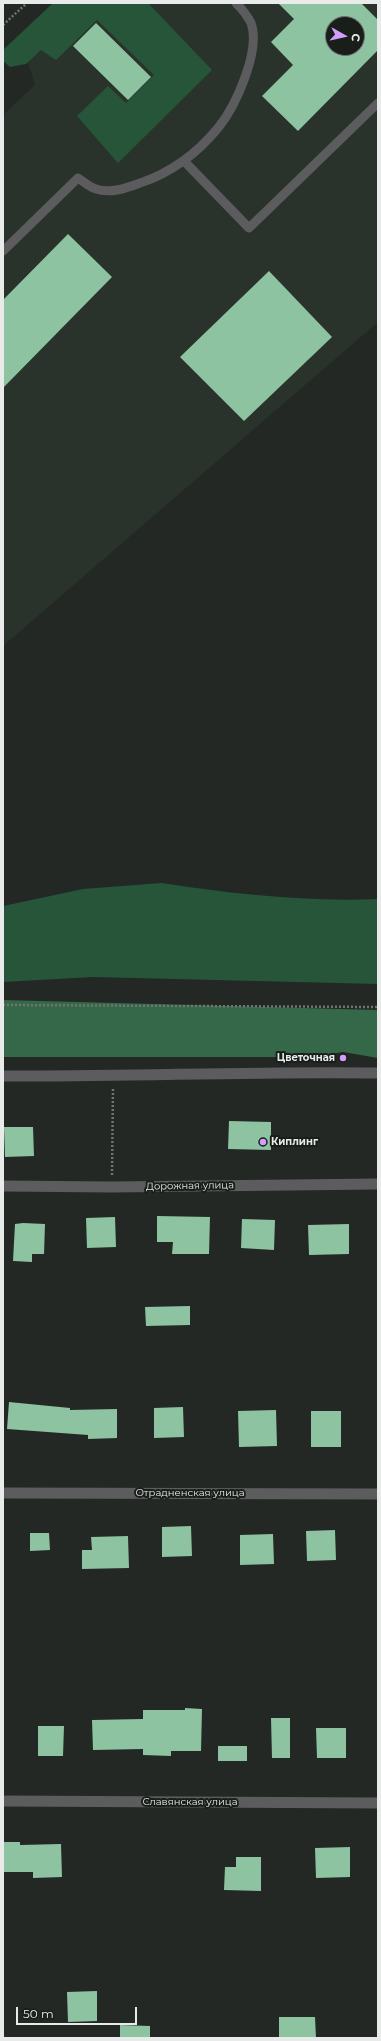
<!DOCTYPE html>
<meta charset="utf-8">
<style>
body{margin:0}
#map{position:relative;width:381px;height:2041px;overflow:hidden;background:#232824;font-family:Montserrat,sans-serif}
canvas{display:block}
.frame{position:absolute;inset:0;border:4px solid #e8ebe9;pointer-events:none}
.north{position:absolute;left:325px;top:16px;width:40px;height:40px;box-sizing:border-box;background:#191e1b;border:1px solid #6c706d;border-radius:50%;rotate:98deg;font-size:11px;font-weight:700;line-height:16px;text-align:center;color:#e8ebe9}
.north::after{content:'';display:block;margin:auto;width:14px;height:18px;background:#d19dfe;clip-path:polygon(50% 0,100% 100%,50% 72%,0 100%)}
.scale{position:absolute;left:16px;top:2007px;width:121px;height:18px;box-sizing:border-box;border:2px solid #e8ebe9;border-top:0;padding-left:5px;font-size:12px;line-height:14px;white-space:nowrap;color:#e8ebe9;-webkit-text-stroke:3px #191e1b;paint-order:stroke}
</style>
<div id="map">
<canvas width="381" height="2041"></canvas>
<div class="frame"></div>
<div class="north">С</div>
<div class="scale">50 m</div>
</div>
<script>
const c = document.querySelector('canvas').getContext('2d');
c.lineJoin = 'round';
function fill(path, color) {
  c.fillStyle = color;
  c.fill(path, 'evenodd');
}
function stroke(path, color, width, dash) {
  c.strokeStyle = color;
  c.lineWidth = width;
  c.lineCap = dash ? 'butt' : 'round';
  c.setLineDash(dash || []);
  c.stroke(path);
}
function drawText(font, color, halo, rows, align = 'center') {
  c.font = font + ' Montserrat,sans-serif';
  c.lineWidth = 4;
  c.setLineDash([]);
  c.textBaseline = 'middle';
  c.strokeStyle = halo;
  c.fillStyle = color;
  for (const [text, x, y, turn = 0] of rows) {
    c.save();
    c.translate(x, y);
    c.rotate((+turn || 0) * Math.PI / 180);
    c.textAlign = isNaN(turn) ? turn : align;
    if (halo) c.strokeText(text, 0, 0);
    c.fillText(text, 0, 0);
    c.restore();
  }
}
fill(new Path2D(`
 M67,3H378V322L3,646V115L35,85L23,46ZM333,24H357V48H333Z`), '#29332c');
fill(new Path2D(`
 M53,3H148L212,70L118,163L77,116L108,86L126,103L154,75L97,20L56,60L41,50L26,64L10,67L3,61V50Z
 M162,883C233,894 306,902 378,899V984L93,977L3,982V906L83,889Z`), '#26553a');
fill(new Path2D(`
 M3,1000L378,1010V1058L343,1052L311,1057H3Z`), '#346849');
fill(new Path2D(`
 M278,3H361L378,20V50L298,131L262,96L293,65L271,42L294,19ZM333,24H357V48H333Z
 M96,23L151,77L128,100L73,46Z
 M68,234L112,277L3,388V300Z
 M269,271L332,337L244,421L180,357Z
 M229,1121L271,1122V1150L228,1149Z
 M4,1127H33L34,1156L5,1157Z
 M157,1216L210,1217L209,1254H172L173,1242H157Z
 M115,1217L116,1247L87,1248L86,1218Z
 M242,1219L275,1220L274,1250L241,1248Z
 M23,1223L45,1224L44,1254H32V1262L13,1261L15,1224Z
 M349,1224V1254L309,1255L308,1225Z
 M190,1306V1325L146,1326L145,1307Z
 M9,1402L70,1408V1410L117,1409V1438L88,1439V1435L7,1429Z
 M183,1407L184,1437L154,1438V1408Z
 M276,1410L277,1446L239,1447L238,1411Z
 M311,1411H341V1447H311Z
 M191,1526L192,1556L162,1557V1527Z
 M335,1530L336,1560L307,1561L306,1531Z
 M30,1533H49L50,1550L30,1551Z
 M273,1534L274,1564L240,1565V1535Z
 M128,1536L129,1568L82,1569V1550H92L91,1537Z
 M185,1708L202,1709L201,1751H171V1756L143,1755V1749L93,1750L92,1720L143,1719V1710H185Z
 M271,1718H290V1758H272Z
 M38,1726H64L63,1756H38Z
 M316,1728H346V1758H317Z
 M218,1746H247V1761H218Z
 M3,1842H20V1845L61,1844L62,1877L33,1878V1872H3Z
 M350,1847V1877L316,1878L315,1848Z
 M236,1857H261V1891L224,1890L225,1867H236Z
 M97,1991V2021L68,2022L67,1992Z
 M279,2017H315L316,2038H279Z
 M120,2025L150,2026V2038H120Z`), '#8dc3a0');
stroke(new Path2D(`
 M3,25L27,3
 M3,1005L378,1007
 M112,1175L113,1088`), '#717572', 2.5, [2, 2]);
stroke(new Path2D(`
 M184,161L249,228L378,103
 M3,251L78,178C83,181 89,187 96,189C110,194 127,188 140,183C156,178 169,171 183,161C196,152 208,140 218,128C236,106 261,50 251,23C247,15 242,9 236,3`), '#5c5b5d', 9);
stroke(new Path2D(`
 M3,1186L112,1187L378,1184
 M3,1493L378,1494
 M3,1801L378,1803`), '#5c5b5d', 11);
stroke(new Path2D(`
 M3,1076C128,1077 253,1071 378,1073`), '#5c5b5d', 11);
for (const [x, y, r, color] of [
 [343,1058,4,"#d19dfe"],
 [263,1142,4,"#d19dfe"]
]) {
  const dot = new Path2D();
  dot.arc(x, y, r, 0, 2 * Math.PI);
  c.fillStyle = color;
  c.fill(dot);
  stroke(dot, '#191e1b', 1.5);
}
drawText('bold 10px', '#e8ebe9', '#191e1b', [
 ["Цветочная",335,1058],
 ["Киплинг",271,1142,"left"]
], 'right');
drawText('10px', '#e8ebe9', '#191e1b', [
 ["Дорожная улица",190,1186,-1],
 ["Отрадненская улица",190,1493],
 ["Славянская улица",190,1802]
]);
</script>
